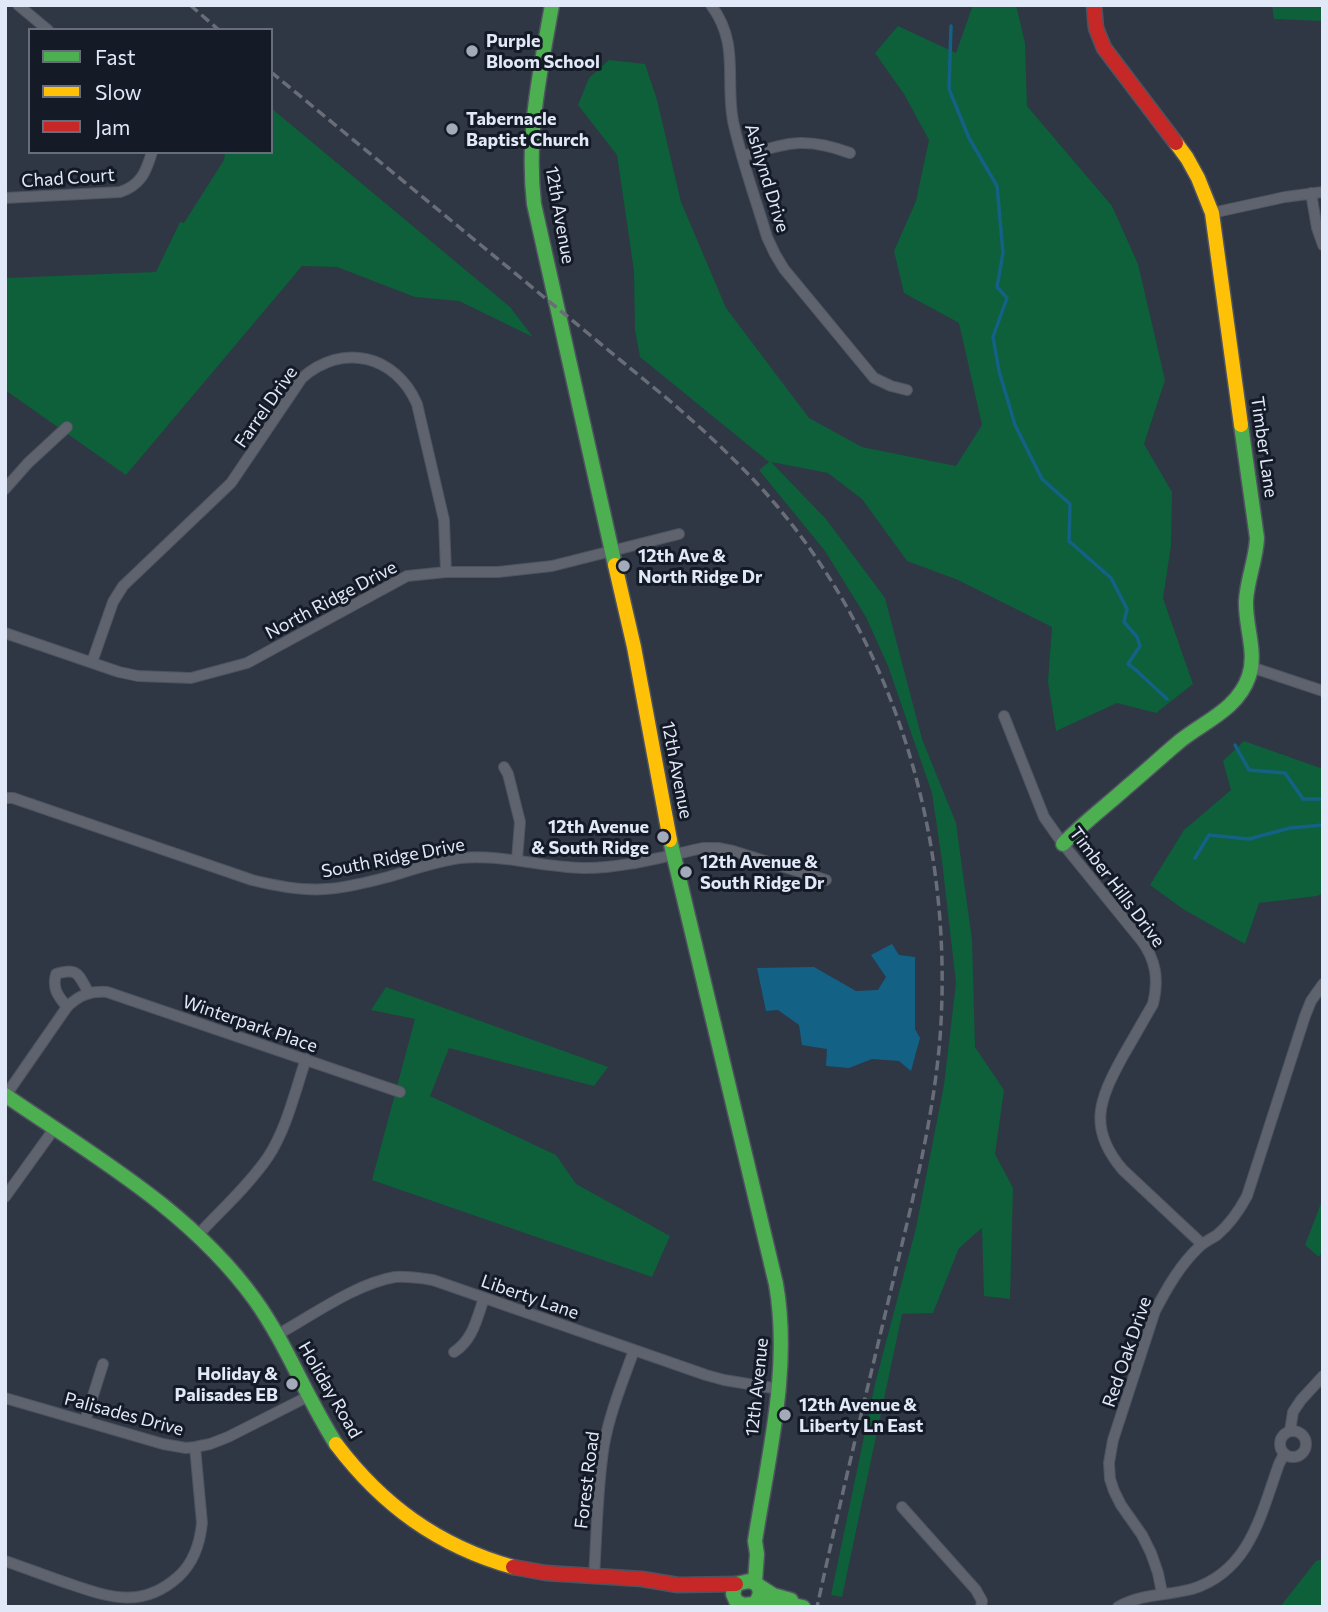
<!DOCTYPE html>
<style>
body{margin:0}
#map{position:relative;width:1328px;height:1612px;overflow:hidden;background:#2f3644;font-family:Commissioner,sans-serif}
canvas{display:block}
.frame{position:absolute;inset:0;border:7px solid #e1e9f9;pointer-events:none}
.legend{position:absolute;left:28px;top:28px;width:245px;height:126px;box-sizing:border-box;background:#151b26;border:2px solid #676d7a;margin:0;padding:9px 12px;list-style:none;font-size:21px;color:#e1e9f9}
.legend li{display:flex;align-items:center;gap:14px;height:35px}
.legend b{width:35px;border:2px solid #676d7a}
</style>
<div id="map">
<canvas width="1328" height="1612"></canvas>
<div class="frame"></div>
<ul class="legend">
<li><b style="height:9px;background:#4caf50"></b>Fast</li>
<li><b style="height:9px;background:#ffc107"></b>Slow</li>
<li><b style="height:9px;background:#c62828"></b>Jam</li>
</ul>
</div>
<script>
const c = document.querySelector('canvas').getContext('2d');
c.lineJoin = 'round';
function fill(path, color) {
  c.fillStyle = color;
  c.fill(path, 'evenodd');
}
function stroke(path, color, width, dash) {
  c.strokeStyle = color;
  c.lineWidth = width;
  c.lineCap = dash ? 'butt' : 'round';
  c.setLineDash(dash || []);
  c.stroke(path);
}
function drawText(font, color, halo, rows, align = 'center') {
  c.font = font + ' Commissioner,sans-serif';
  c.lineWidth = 6;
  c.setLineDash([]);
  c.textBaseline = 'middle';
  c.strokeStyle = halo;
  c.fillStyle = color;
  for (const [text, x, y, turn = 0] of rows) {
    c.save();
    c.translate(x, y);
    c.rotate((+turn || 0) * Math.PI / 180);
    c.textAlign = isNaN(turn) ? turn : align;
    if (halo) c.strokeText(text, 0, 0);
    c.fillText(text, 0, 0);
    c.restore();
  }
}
fill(new Path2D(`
 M973,5H1016L1025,43L1027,106L1112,206L1138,264L1165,380L1144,444L1172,492L1171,546L1163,598L1193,684L1156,713L1117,703L1056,731L1048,682L1052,627L958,580L907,561L862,499L828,473L771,462L826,519L885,598L922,739L956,823L972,940L975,1047L1004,1090L995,1154L1013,1188L1010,1299L984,1296L982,1228L959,1248L933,1313L902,1314L842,1597L831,1595L875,1384L916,1228L944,1085L956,983L942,861L932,793L888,666L866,617L825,551L759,470L769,462L640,357L635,330L634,271L617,155L578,105L589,78L609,60L645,64L657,100L681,202L726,308L809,418L862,447L956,466L982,425L959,323L904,293L894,251L916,201L929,140L904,94L875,53L898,26L956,53Z
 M1272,5H1323V21L1274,19Z
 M271,108L510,307L533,337L459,301L415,297L337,267L302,266L126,475L5,390V278L156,272L180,222L184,223L224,160L225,152H271Z
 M1244,741L1323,769V893L1317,896L1259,903L1245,944L1183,909L1150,885L1184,830L1231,790L1223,761Z
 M386,987L608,1067L594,1086L449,1048L430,1096L556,1155L576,1184L670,1236L652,1277L372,1180L415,1019L371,1010Z
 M1323,1198V1250L1319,1257L1305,1245Z
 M1323,1559V1607H1280L1316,1561Z`), '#0d603a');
fill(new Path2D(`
 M892,944L899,955L915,957V1029L920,1038L911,1071L899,1061L872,1059L849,1068L826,1066L827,1049L802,1045L799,1025L778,1010L766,1011L757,968L814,967L856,991L878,990L886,977L871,955Z`), '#146186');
stroke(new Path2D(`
 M951,26L949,89L969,138L997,186L1003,253L997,287L1007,298L993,337L999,371L1015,425L1042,479L1070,504L1069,541L1111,578L1127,609L1124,622L1137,637L1140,646L1128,664L1137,671L1167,699
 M1235,745L1249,770L1285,773L1303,799H1323
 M1195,858L1209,835L1249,839L1290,828L1323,825`), '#146186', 3.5);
const street = new Path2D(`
 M18,5L48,30
 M711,5C740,44 725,78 733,121C741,159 756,200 767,237L775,254L784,269L874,378L891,386L907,390
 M743,156C788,143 804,136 850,153
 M1311,193L1317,228L1323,245
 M5,198L120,192C141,185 146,172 152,152
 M1212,213L1285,197L1323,192
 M5,489L28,463L67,427
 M5,633L119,672L138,676L191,678L247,663L407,576L446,572H498L552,566L679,534
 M92,662L113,602L123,586L231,483L302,378C342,342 396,355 417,404L444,520L446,572
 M1251,667L1323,691
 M1004,716L1044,817L1063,844L1141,940C1156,960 1159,979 1153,1004C1143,1021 1133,1039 1123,1056C1099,1100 1087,1128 1123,1170L1202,1244
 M504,767L508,774L520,822L517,860
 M5,798H13L252,880C276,886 301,891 326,889C347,888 368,882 388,877C412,870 436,861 460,858C502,854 541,867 582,868C621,869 665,856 703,848H718L733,851L826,880
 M67,1007C58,996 52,989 56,974C79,967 78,975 89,993
 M6,1095L67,1007C79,995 90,991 107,992L400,1092
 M5,1197L54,1129
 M198,1235C221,1210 249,1185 268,1157C287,1128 295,1091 306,1059
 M277,1335C311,1316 357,1283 395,1277C408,1276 420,1278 433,1280L706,1375L724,1380L779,1389
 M454,1352C473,1340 477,1318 484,1298
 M5,1398L163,1444L186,1448L195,1447L210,1444L228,1437L309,1396
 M85,1421L103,1364
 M1280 1444a13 13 0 1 1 26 0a13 13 0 1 1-26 0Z
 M1290,1431L1293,1412L1301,1400L1323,1376
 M902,1507L976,1590L982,1601L981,1607
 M5,1561C26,1568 46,1576 67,1583C108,1597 142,1610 179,1576C194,1562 200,1543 202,1523L195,1447
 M594,1576C597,1532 597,1488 604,1445C610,1412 623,1381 634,1350
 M1162,1593L1158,1573L1151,1553L1142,1535L1121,1505L1114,1491L1110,1479L1109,1463L1113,1440L1155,1311C1167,1288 1180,1265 1199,1247C1204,1242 1211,1239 1217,1235C1230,1224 1239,1211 1247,1196L1305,1016L1311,1001L1323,984
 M1118,1607C1143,1593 1166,1596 1192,1589C1250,1571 1261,1514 1279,1464L1284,1454`);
const fast = new Path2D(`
 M552,5C540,72 526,136 534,204L615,565
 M670,840L776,1284C791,1369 768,1457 755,1541L757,1554L755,1582
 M1063,844C1083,823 1106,806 1127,787C1145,772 1162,756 1180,741C1205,721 1238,709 1249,676C1257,652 1245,626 1246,601C1247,580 1256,560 1257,538L1241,425
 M5,1095C94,1156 191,1211 255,1300C287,1345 306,1397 336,1444
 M756,1584L773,1595L791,1600L793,1605L803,1607
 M755,1603L778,1607
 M752,1607C758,1600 763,1593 757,1584L749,1581L736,1584L733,1594L736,1601L743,1605L753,1604`);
const slow = new Path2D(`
 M1176,143L1187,158L1198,178L1212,213L1241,425
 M615,565L634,647L670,840
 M336,1444C382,1505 438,1546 513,1567`);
const jam = new Path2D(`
 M1094,5L1096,28L1104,48L1176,143
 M513,1567L546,1573L642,1579L678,1585L736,1584`);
stroke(street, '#4e535f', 12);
stroke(fast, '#4e535f', 17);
stroke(slow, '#4e535f', 17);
stroke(jam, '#4e535f', 17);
stroke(street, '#5e636e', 10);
stroke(fast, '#4caf50', 14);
stroke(slow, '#ffc107', 14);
stroke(jam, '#c62828', 14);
stroke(new Path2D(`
 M190,5L219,30
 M271,72L670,401C708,434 745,468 777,506C900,653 954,848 940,1038C933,1124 910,1210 890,1294C865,1398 840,1502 817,1607`), '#696d77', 3.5, [10, 5]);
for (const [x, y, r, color] of [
 [472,51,7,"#a3aaba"],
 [452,129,7,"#a3aaba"],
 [624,566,7,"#a3aaba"],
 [663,837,7,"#a3aaba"],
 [686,872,7,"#a3aaba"],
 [292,1384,7,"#a3aaba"],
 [785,1415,7,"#a3aaba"]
]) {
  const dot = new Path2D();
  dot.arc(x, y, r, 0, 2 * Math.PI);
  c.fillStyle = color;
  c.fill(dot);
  stroke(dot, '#151b26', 2.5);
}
drawText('bold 18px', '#e1e9f9', '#151b26', [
 ["Purple",486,41],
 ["Bloom School",486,62],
 ["Tabernacle",466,119],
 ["Baptist Church",466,140],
 ["12th Ave &",638,556],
 ["North Ridge Dr",638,577],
 ["12th Avenue",649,827,"right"],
 ["& South Ridge",649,848,"right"],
 ["12th Avenue &",700,862],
 ["South Ridge Dr",700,883],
 ["Holiday &",278,1374,"right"],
 ["Palisades EB",278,1395,"right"],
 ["12th Avenue &",799,1405],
 ["Liberty Ln East",799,1426]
], 'left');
drawText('18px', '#e1e9f9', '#151b26', [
 ["Chad Court",68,178,-4],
 ["Ashlynd Drive",767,178,73],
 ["12th Avenue",560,215,80],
 ["Farrel Drive",266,407,-55],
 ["Timber Lane",1264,447,82],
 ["North Ridge Drive",331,600,-28],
 ["12th Avenue",677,770,79],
 ["South Ridge Drive",393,858,-11],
 ["Timber Hills Drive",1117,887,53],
 ["Winterpark Place",250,1024,19],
 ["Liberty Lane",530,1297,19],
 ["Red Oak Drive",1127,1352,-71],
 ["12th Avenue",757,1387,-84],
 ["Holiday Road",330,1390,60],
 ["Palisades Drive",124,1414,15],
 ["Forest Road",587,1480,-83]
]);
</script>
